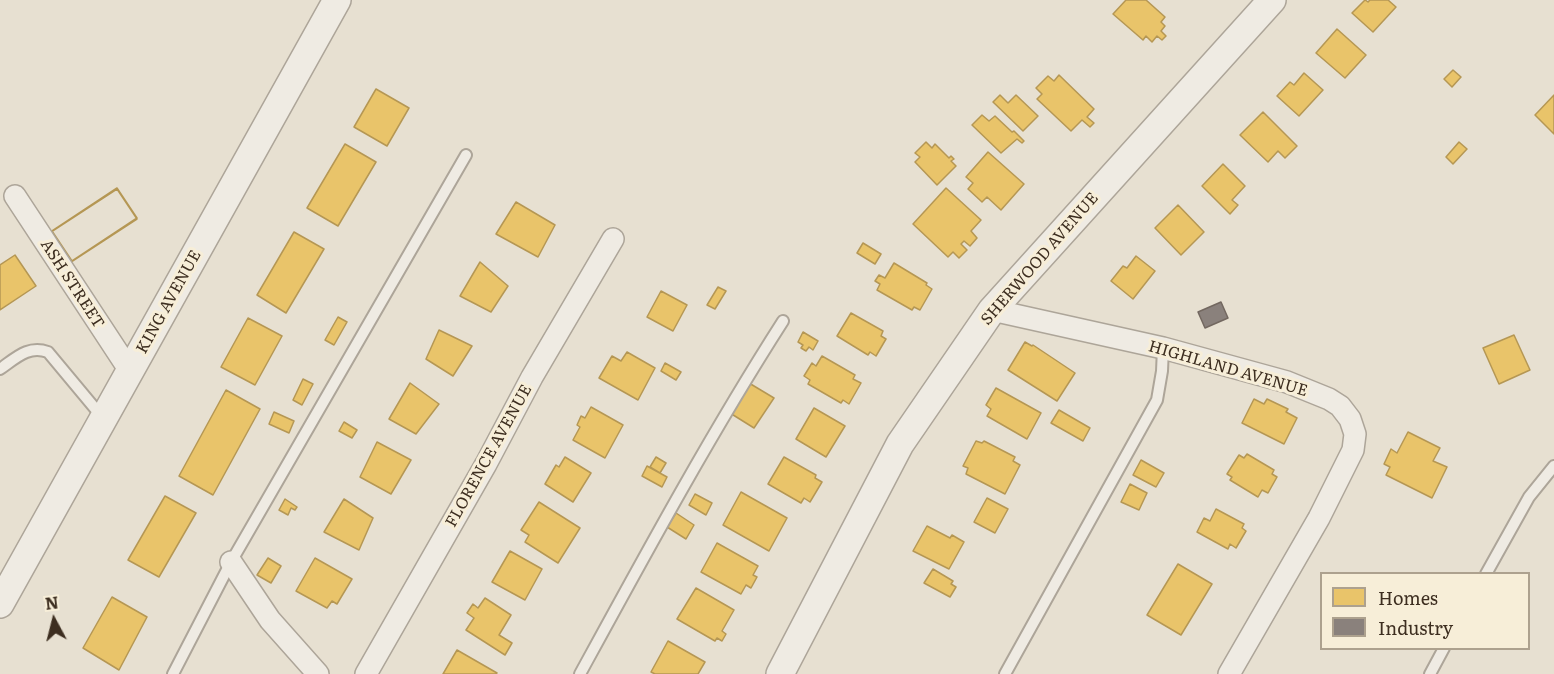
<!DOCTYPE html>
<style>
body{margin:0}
#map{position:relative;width:1554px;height:674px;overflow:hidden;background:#e7e0d1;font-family:Literata,serif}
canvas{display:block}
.legend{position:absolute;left:1320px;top:572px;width:210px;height:78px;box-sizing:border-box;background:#f7eed8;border:2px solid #ada18e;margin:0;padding:8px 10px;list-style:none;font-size:18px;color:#3d2e20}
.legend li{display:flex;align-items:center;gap:12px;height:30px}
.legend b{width:30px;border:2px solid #ada18e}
.north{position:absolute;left:24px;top:590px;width:60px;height:60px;-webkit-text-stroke:4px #f7eed8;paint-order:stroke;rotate:353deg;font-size:16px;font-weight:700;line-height:24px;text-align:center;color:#3d2e20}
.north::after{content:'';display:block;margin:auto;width:21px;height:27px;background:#3d2e20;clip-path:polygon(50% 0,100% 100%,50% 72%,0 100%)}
</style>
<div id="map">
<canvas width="1554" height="674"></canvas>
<ul class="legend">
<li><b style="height:16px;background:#e9c46a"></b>Homes</li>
<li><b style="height:16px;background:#8a817c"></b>Industry</li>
</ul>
<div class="north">N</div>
</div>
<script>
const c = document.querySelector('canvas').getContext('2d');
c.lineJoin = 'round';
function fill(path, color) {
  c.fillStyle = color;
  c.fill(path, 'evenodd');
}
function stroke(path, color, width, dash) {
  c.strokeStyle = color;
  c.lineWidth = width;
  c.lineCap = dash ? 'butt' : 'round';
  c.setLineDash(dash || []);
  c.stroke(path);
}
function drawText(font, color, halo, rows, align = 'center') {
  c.font = font + ' Literata,serif';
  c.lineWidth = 6;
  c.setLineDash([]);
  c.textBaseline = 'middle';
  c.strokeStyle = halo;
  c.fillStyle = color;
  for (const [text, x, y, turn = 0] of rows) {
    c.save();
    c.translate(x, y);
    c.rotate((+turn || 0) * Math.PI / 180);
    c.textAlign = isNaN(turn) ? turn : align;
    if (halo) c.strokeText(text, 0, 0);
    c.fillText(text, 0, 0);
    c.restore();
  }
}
const homes = new Path2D(`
 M1126,0H1146L1165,17L1161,22L1165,26L1161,31L1166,36L1162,40L1157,36L1152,42L1146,36L1143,40L1113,14Z
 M1365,0L1368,2L1370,0H1388L1396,7L1373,32L1352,13Z
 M1337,29L1366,55L1345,78L1316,53Z
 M1453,70L1461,77L1452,87L1444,79Z
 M1304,73L1323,90L1299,116L1277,96L1290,82L1294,85Z
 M1059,75L1094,109L1087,117L1094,123L1090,127L1082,120L1071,131L1037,99L1042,94L1036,88L1048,76L1054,81Z
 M376,89L409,108L387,146L354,127Z
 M1000,95L1008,103L1016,95L1038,116L1023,131L993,102Z
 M1554,95V134L1535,115Z
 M1263,112L1297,146L1285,158L1278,151L1268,162L1240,135Z
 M982,115L989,121L995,116L1012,132L1014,131L1024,141L1022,143L1017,139L1001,153L972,125Z
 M926,142L932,148L935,144L949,158L951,156L954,159L951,161L956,166L937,185L915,162L920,157L915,153Z
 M1459,142L1467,149L1453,164L1446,157Z
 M345,144L376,162L338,226L307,208Z
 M988,152L1024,184L1001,210L987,197L982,202L968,189L973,183L966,177Z
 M1223,164L1245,186L1232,200L1238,205L1230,214L1202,186Z
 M117,188L137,218L72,261L52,231Z
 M946,188L981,220L971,231L977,238L970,246L964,241L961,244L967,250L959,258L953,252L948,257L913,224Z
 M117,189L137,219L71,262L51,232Z
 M516,202L555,225L538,257L496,234Z
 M1178,205L1204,232L1181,255L1155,228Z
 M294,232L324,249L286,313L257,295Z
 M863,243L881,254L875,264L857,253Z
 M15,255L36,286L0,310V265Z
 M1136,256L1155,271L1133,299L1111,281L1123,266L1127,268Z
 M480,262L508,286L491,312L460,296Z
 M894,263L927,283L926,285L932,289L920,310L914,307L912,310L877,290L880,284L875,281L879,275L885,278Z
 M718,287L726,291L715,309L707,305Z
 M661,291L687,305L673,331L647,317Z
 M851,313L883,331L881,336L886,339L876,356L870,352L868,355L837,336Z
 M338,317L347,322L334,345L325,340Z
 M248,318L282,336L255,385L221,367Z
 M439,330L472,346L453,376L426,359Z
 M803,332L818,341L813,350L809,347L806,351L801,348L803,345L798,342Z
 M1514,335L1530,370L1499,384L1483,348Z
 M1025,342L1032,346L1033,345L1075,373L1057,401L1008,370Z
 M627,352L655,368L638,400L599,378L612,356L621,361Z
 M822,356L855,375L853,379L861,383L849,404L843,400L841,403L808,384L810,380L804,376L812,363L816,366Z
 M665,363L681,372L676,380L661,371Z
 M303,379L313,384L302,405L293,400Z
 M410,383L439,404L416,434L389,419Z
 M749,383L774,398L754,428L730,413Z
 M996,388L1041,413L1027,439L987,416L991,409L986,405Z
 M226,390L260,409L213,495L179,476Z
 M1254,399L1264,404L1267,399L1288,409L1286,412L1297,418L1284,444L1242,423Z
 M591,407L623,425L605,458L573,440L580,427L577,425L581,416L585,418Z
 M814,408L845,426L826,457L796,439Z
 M1059,410L1090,428L1083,441L1051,423Z
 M274,412L294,421L289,433L269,424Z
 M344,422L357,430L352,438L339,431Z
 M1408,432L1440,448L1433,461L1447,467L1432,498L1386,475L1390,467L1384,464L1391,449L1397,453Z
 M976,441L982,443L984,441L1015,457L1013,461L1020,465L1005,494L966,474L968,468L963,466Z
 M377,442L411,460L391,494L360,477Z
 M1247,454L1274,470L1272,474L1277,477L1268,493L1262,490L1258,497L1230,480L1232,477L1227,474L1239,455L1244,458Z
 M565,457L591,473L573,502L545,484L556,465L559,467Z
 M656,457L666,463L660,473L650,467Z
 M784,457L816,475L815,478L822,482L810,502L804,498L801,503L768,484Z
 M1141,460L1164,473L1156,487L1133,475Z
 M647,466L667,477L662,487L642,476Z
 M1130,484L1147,493L1139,510L1121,502Z
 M741,492L787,518L769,551L723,525Z
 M695,494L712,503L706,515L689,505Z
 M165,496L196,513L159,577L128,560Z
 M987,498L1008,509L995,533L974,522Z
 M285,499L297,507L295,510L291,508L288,515L279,510Z
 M344,499L373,518L359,550L324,532Z
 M539,502L580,528L558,563L525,542L529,535L521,530Z
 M1216,509L1244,524L1242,528L1246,531L1236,548L1230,544L1228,549L1197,532L1204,518L1210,521Z
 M676,513L694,525L686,539L667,527Z
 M927,526L950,538L952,535L964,542L949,569L913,551Z
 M717,543L758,566L753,575L757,577L751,588L746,585L741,594L701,572Z
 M510,551L542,569L525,600L492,582Z
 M268,558L281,566L271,583L257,575Z
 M315,558L352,579L337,604L332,601L327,608L296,591Z
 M1178,564L1212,584L1181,635L1147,615Z
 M933,569L953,581L951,584L956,587L950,597L924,583Z
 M696,588L734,610L722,631L726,634L722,641L717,638L715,641L677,619Z
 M112,597L147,617L119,670L83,648Z
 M485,598L511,615L499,635L512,643L505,655L466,630L474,618L467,613L473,604L478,608Z
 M668,641L705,662L698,674H655L651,672Z
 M457,650L497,673L496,674H443Z`);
fill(homes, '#e9c46a');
stroke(homes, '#b59754', 1.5);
const industry = new Path2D(`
 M1221,302L1228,318L1205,328L1198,312Z`);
fill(industry, '#8a817c');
stroke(industry, '#736860', 1.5);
const service = new Path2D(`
 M0,369C16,358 28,345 48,352L103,418
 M1486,574L1529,497L1554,466
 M173,674L231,562L466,155
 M580,674C645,555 710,435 783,321
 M1005,674L1157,400L1162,371L1163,348
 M1430,674L1444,648`);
const minor = new Path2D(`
 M15,196L130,371
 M992,310L1163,348L1287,382L1329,399L1340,406L1350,419L1355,434L1353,450L1319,518L1229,674
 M231,562L270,620L318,674
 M366,674L486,464L532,377L613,239`);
const tertiary = new Path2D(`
 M0,604L337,0
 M780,674L900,444L992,310L1272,0`);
stroke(service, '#ada599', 14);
stroke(minor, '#ada599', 24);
stroke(tertiary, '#ada599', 30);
stroke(service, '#efebe3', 10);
stroke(minor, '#efebe3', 21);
stroke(tertiary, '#efebe3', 27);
drawText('16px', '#3d2e20', '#f7eed8', [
 ["SHERWOOD AVENUE",1040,259,-49],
 ["ASH STREET",72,284,57],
 ["KING AVENUE",169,302,-61],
 ["HIGHLAND AVENUE",1228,369,16],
 ["FLORENCE AVENUE",489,456,-61]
]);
</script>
